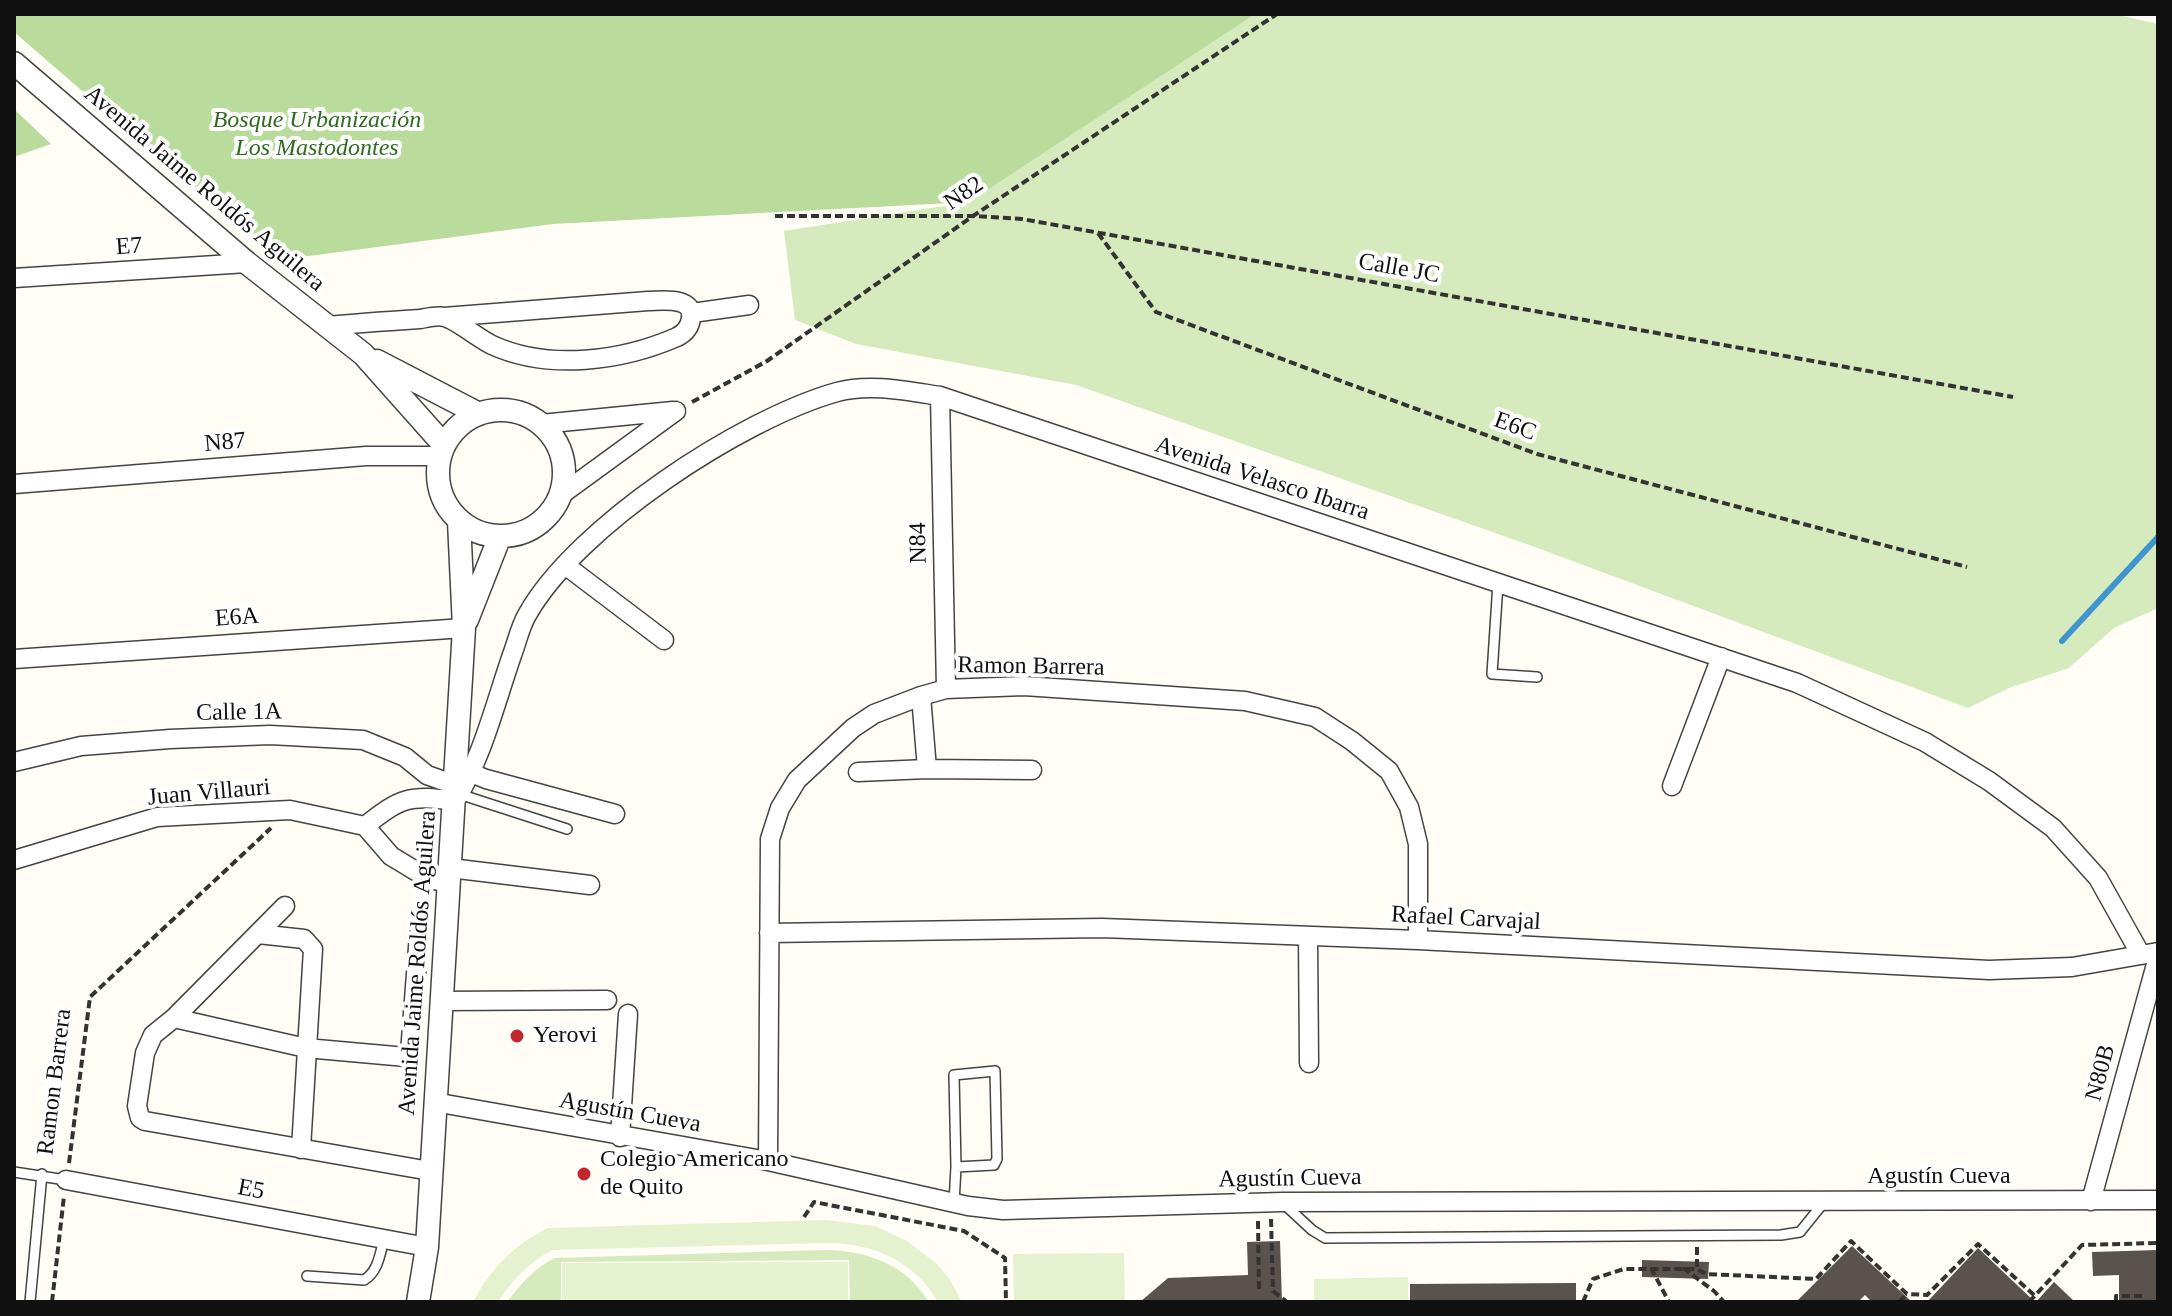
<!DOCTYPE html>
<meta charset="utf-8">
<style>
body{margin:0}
#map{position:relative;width:2172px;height:1316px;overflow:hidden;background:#fffdf5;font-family:"Times New Roman",serif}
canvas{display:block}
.frame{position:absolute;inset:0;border:16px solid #111;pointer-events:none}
</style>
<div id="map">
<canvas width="2172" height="1316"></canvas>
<div class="frame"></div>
</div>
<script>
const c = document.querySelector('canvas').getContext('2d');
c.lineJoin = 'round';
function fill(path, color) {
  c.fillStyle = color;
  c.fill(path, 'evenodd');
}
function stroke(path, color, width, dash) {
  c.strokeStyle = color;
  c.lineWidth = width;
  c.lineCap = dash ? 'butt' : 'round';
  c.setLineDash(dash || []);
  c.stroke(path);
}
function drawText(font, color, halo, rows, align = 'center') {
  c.font = font + ' "Times New Roman",serif';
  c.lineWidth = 8;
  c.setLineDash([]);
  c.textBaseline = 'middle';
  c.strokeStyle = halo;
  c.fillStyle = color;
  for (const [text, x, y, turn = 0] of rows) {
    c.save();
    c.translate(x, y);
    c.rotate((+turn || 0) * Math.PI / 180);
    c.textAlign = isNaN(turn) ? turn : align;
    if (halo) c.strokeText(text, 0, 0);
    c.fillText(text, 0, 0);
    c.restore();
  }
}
fill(new Path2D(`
 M1246,14H2114L2158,24V608L2114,628L2069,668L2009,688L1968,708L1532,546L1076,385L856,344L795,320L784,231L969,202Z
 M825,1250C866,1250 907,1265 929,1302H850L849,1260L561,1262V1302H507C521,1284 535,1267 555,1258Z`), '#d5ebbd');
fill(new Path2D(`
 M14,14H1255L969,202L553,224L278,260L14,32Z
 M14,109L51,144L14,157Z`), '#b9dc9c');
fill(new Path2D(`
 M827,1220L875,1226L907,1241L937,1264L949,1278L962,1302H938C914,1260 872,1243 826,1243L553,1250C530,1261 512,1280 498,1302H473C490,1269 515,1244 548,1228Z
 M1124,1253L1125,1302H1014L1013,1254Z
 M848,1262V1302H562V1263Z
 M1408,1277V1302H1314V1279Z`), '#e6f2cf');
stroke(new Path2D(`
 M2062,641L2158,537`), '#3f96cf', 6);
fill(new Path2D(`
 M1280,1241L1282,1302H1140L1168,1278L1248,1275L1247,1242Z
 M1852,1246L1912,1302H1872L1865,1295L1858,1302H1796Z
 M1978,1248L2035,1302H1927Z
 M2158,1250V1302H2119V1275L2093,1276L2092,1252Z
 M1642,1260L1709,1262L1708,1279L1642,1277Z
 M2054,1282L2075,1302H2036Z
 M1576,1283V1302H1410V1284Z`), '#5a524d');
const service = new Path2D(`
 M1498,583L1492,674L1537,677
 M459,794L567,829
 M14,1172L66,1180
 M954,1203L956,1167L954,1075L995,1071L997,1159L994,1165L956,1167
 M1284,1204L1312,1230L1325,1238L1781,1235L1800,1232L1825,1201
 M307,1276L364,1280C378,1272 380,1254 384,1239
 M30,1302L42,1174`);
const minor = new Path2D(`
 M14,278L247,263
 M692,313L749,305
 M328,326C358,323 389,321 420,319C426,318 438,315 444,317C455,319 479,339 492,345C549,371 622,361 677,337C685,333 690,327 691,318C694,296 662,301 648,301L444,317
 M940,396L946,689
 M541,424L673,411
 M14,484L366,456H440
 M558,497L676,411
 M565,565L664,640
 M14,659L464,628
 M921,696L927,769L1032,770
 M14,762L81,746L170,739L270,735L363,740L405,757L427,775L455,785
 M858,772L927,769
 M471,773L486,779L615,814
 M1672,786L1721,657
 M365,826C400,798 410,794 455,801C483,756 495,704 512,655C517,642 520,627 527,615C576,527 741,419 837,392C870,383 907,391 940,396L1797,683L1925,742L1989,781L2053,828L2098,878L2141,955
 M14,860L157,817L290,810L365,826L391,856L429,879L449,883
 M450,868L590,885
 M285,906L174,1018L153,1035L145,1053L137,1106L140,1118L145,1121L430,1171
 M769,933L1102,928L1418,940L1989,970L2072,967L2158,952
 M258,934L304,939L313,949L301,1149
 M1308,936L1309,1063
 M441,1001L607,1000
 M174,1018L306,1048L406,1057L410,1053L419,934
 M434,1102L768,1161L968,1206L1003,1210L1282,1202L2158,1200
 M620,1137L628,1014
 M768,1161L770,839L780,808L797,780L853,728L874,714L921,696L946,689L1024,686L1245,701L1315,717L1352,741L1389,771L1409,807L1418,844V940
 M66,1180L427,1247
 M2091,1201L2158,957`);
const tertiary = new Path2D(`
 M14,63L247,263L363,354L444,445
 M377,361L479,414
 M438 473a63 63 0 1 1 126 0a63 63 0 1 1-126 0Z
 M467,620L500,536
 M418,1302L427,1247L464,628L459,521`);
stroke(service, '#444', 12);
stroke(minor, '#444', 21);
stroke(tertiary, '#444', 25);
stroke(new Path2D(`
 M775,216H973L1022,219L2013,397
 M1098,233L1156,312L1537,454L1967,567
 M692,402L767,361L973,216L1277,14
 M69,1163L90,997L271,828
 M804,1217L814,1202L964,1231L1005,1258L1006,1302
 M1271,1219L1273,1291L1287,1302
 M1258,1221L1259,1292
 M1697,1247V1269
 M1651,1268L1669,1302
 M1683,1268L1714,1291L1724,1302
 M52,1302L64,1196
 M1583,1302L1593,1279L1624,1269H1697L1706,1274L1816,1279L1851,1241L1907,1294L1927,1295L1978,1244L2035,1296
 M1899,1302L1907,1294
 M2029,1302L2082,1245L2158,1243
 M2116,1302V1296H2142`), '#333', 4, [8, 4]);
stroke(service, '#fff', 9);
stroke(minor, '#fff', 18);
stroke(tertiary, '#fff', 22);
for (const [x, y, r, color] of [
 [517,1036,8,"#c4262e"],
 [584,1174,8,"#c4262e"]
]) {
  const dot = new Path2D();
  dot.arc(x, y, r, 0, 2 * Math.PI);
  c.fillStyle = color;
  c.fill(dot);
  stroke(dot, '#fff', 3);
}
drawText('italic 24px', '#2f6b1f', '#fff', [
 ["Bosque Urbanización",317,121],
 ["Los Mastodontes",317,149]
]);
drawText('24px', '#111', '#fff', [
 ["Avenida Jaime Roldós Aguilera",204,189,40],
 ["N82",964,194,-34],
 ["E7",129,247,-4],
 ["Calle JC",1399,269,10],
 ["E6C",1515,427,20],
 ["N87",225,443,-5],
 ["Avenida Velasco Ibarra",1262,479,18],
 ["N84",919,543,-91],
 ["E6A",237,618,-4],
 ["Ramon Barrera",1031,667,1],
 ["Calle 1A",239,713,-1],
 ["Juan Villauri",209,793,-5],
 ["Rafael Carvajal",1466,919,3],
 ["Avenida Jaime Roldós Aguilera",418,963,-86],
 ["N80B",2101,1073,-75],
 ["Ramon Barrera",55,1082,-83],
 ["Agustín Cueva",630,1113,10],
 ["Agustín Cueva",1939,1177],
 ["Agustín Cueva",1290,1179,-1],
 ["E5",251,1190,11]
]);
drawText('24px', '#111', '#fff', [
 ["Yerovi",533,1036],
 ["Colegio Americano",600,1160],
 ["de Quito",600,1188]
], 'left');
</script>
